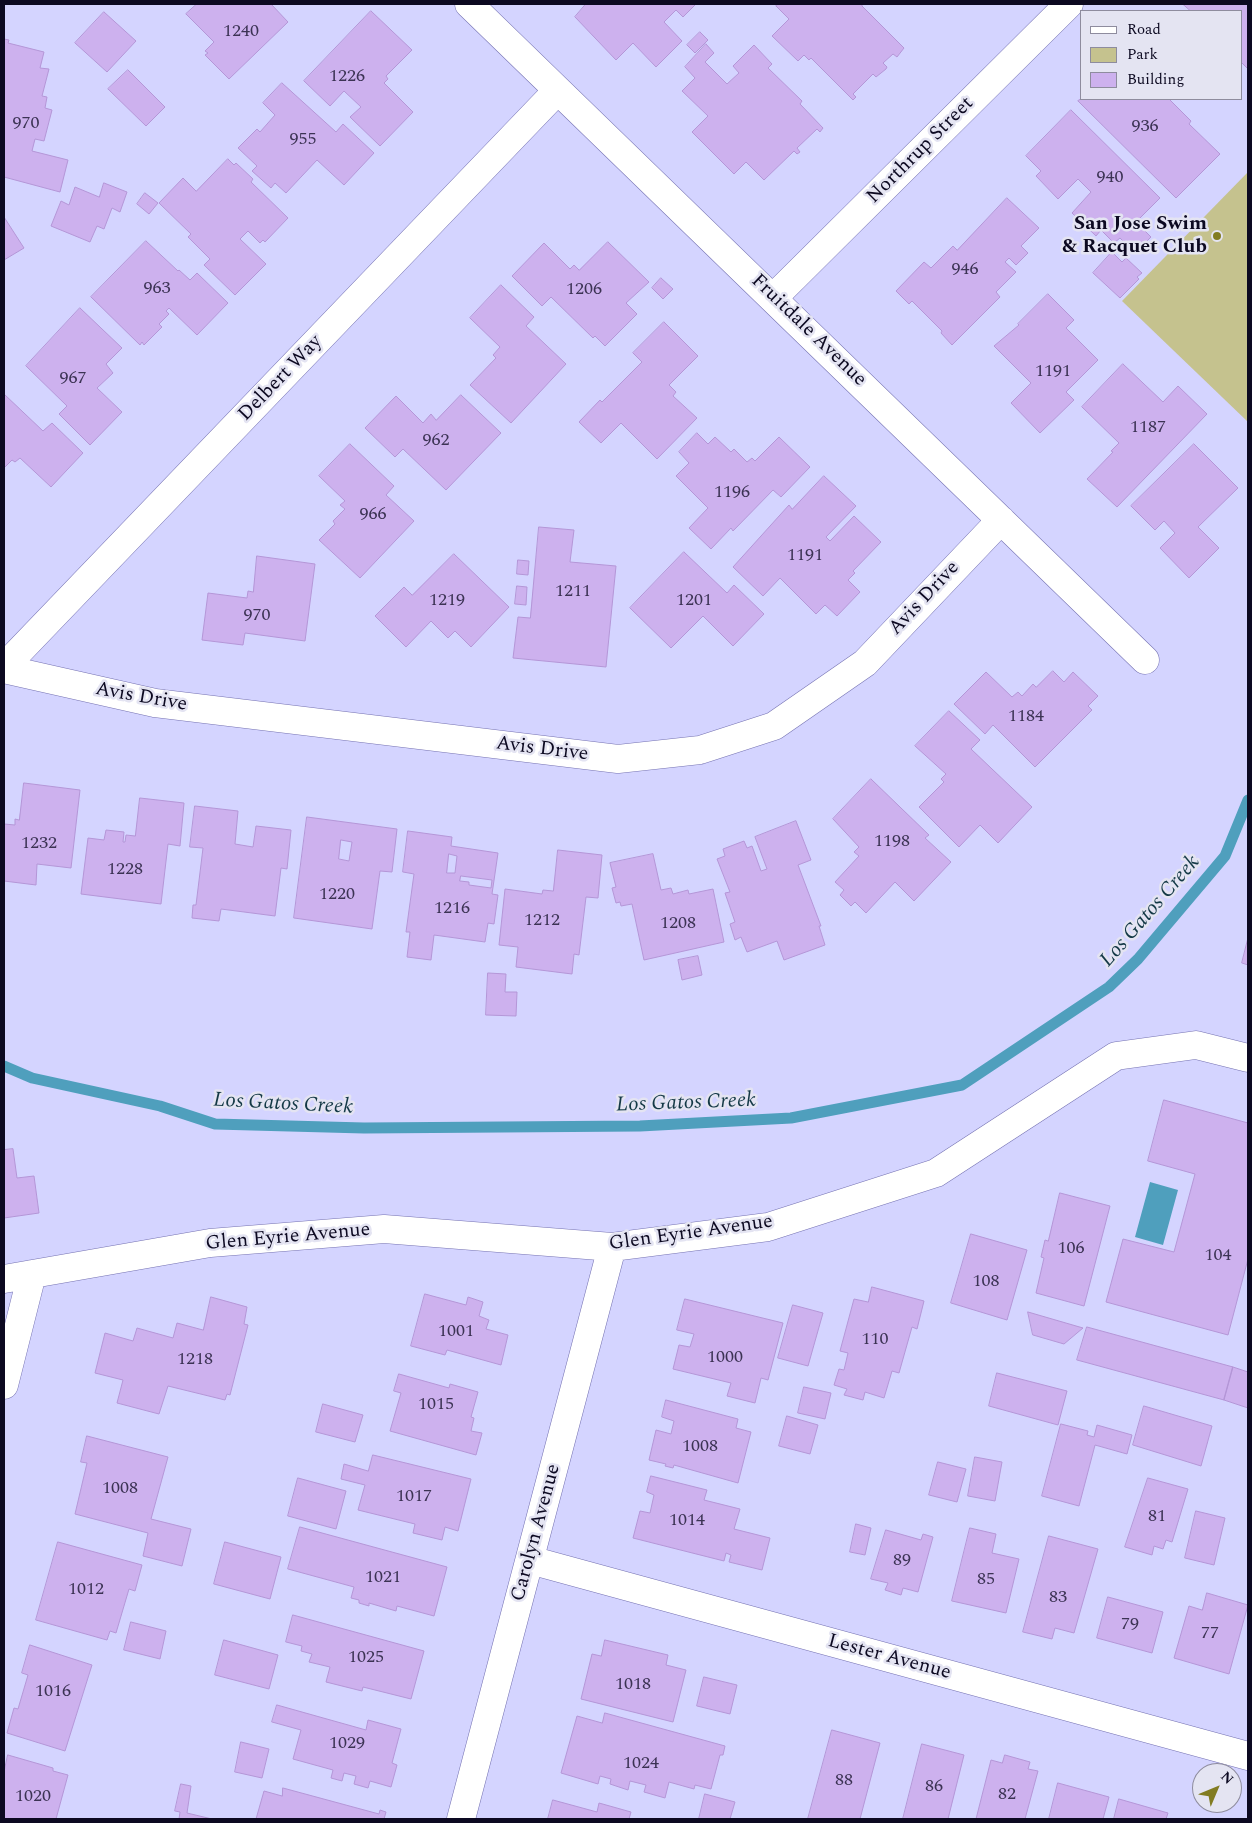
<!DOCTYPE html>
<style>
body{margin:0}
#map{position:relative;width:1252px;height:1823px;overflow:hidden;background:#d4d4ff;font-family:Spectral,serif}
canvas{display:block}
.frame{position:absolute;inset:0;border:5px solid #0c0921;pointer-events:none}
.legend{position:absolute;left:1080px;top:10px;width:162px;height:90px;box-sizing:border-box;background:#e4e4f2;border:1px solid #8e8c9e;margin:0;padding:6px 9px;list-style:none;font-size:15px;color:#0c0921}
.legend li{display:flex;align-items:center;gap:10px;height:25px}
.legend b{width:25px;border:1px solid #8e8c9e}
.north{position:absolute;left:1192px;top:1763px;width:50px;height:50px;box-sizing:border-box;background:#e4e4f2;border:1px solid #8e8c9e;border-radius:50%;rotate:45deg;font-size:14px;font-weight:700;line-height:20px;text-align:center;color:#0c0921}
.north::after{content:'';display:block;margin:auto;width:18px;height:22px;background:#827c22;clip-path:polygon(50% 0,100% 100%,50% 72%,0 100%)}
</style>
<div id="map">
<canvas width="1252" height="1823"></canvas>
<div class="frame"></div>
<ul class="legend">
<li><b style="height:6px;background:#fff"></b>Road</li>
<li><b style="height:14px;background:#c5c28e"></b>Park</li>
<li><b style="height:14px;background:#cdb1ee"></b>Building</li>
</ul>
<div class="north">N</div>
</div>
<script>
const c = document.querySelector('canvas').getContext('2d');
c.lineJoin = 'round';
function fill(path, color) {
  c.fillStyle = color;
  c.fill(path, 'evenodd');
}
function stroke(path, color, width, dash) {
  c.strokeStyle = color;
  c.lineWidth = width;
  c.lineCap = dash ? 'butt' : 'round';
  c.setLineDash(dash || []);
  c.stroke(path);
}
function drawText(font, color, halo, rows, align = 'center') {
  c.font = font + ' Spectral,serif';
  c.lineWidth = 5;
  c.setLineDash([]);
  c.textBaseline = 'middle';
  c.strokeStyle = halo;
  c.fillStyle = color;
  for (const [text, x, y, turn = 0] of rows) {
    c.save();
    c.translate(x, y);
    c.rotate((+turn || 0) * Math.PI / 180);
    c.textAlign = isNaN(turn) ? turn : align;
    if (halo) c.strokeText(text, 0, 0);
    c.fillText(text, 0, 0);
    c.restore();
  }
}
fill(new Path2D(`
 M1248,172V422L1122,301Z`), '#c5c28e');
fill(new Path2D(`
 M1150,1182L1178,1190L1163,1245L1135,1237Z`), '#4f9fbd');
stroke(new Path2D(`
 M4,1066L32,1078L160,1106L215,1124L364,1128L640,1126L791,1118L962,1085L1109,987L1138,959L1225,856L1248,800`), '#4f9fbd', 11);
const building = new Path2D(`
 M197,4H271L288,22L229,79L205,55L208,53L205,51L214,42L186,14Z
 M586,4H696L683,17L676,10L664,22L682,41L656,67L633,43L616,60L575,17Z
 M779,4H862V6L904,48L897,57L893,54L883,63L887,67L886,69L876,77L873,74L853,94L856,97L853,100L811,58L809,60L804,55L798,61L772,36L789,19L776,6Z
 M1183,4H1248V69L1241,62V11H1191Z
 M371,11L412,50L386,76L388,79L384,83L413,112L380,146L350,117L361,107L344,91L330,106L304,81Z
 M104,12L136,41L107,72L75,43Z
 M700,32L708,40L695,53L687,45Z
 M4,39L9,40L8,43L44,52L40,68L49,69L42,96L47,97L45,108L52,110L44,141L35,139L32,151L68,160L60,192L4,177Z
 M706,44L714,53L705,62L727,84L739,73L733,66L754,45L772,64L768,68L802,101L800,104L823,128L820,132L817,129L797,148L800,152L797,154L794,151L764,180L746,162L734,174L692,132L708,116L682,91L695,78L685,67Z
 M128,70L165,107L146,126L108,89Z
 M282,83L336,132L343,124L374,153L344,185L317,160L286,193L275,183L271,188L252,171L257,166L238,148L257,129L260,132L275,115L263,103Z
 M1081,99H1169L1191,121L1189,124L1220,154L1176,198L1078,101Z
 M1071,110L1160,198L1136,222L1151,237L1135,253L1120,238L1114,243L1101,230L1096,236L1072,213L1091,192L1078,179L1058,199L1036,176L1041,171L1026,156Z
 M228,159L234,165L236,163L253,179L251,182L288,218L265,242L263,240L260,243L248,231L240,239L266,264L235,295L204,265L210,259L188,237L191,234L159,203L183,178L196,191Z
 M104,183L127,192L120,212L112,208L104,229L97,226L90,242L51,226L61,201L69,205L75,187L99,197Z
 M145,193L158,203L149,214L137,204Z
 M1007,198L1039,228L1021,246L1028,253L1016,265L1009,258L1005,262L1016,272L996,292L1000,297L952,345L941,333L942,331L912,301L909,304L896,291L924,262L931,268L953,246L957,250Z
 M4,217L24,248L4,260Z
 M146,241L178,271L179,270L190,280L197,273L228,303L197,335L169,308L166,311L169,314L159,324L162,327L144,345L142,342L140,345L91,297Z
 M608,242L649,282L626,303L637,314L605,346L595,336L593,338L551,297L542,306L512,276L544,243L570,269L574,265L579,270Z
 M1112,252L1122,262L1126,258L1142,273L1137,277L1139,279L1120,298L1093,273Z
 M661,278L673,289L663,299L652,288Z
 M501,285L534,317L526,326L566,364L511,423L470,385L496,358L493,355L500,347L470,318Z
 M1048,294L1074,320L1066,328L1098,360L1066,392L1074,400L1040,433L1011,403L1031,383L994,346L1019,325L1018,324Z
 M80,308L122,348L106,364L113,373L97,388L122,412L90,445L59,414L67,406L26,366Z
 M664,322L698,356L669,385L676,392L673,396L697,418L657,459L621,423L601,443L579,422L600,400L602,402L642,362L633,353Z
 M1123,364L1163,402L1178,386L1207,414L1117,507L1087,479L1113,452L1111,451L1119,443L1082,407Z
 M4,394L43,431L52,423L83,453L51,487L20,458L15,462L12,460L4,468Z
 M461,395L501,433L446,490L403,449L395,457L365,428L396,396L423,423L431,414L436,420Z
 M697,433L708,444L715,437L731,452L734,449L747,462L752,458L755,461L779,437L810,467L781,497L773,490L733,531L731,528L711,549L689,528L708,508L676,476L689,463L679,452Z
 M350,444L394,486L386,495L414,521L360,578L319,540L335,524L333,521L345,509L340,505L345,501L319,476Z
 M1194,444L1238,488L1198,527L1219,548L1189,578L1160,548L1175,533L1164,521L1155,530L1131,506Z
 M824,476L856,506L826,537L830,541L854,516L881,542L853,571L855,573L848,580L860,592L837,616L825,605L816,614L780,578L763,596L733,567L789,505L792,509Z
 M539,527L574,530L570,562L616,566L606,667L513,658L518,617L530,618Z
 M684,552L727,593L734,585L764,614L733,646L703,616L671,648L630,608Z
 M454,554L509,607L471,647L455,631L448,638L431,621L406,647L375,616L404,587L412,595Z
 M257,556L315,564L305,641L245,633L243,645L202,640L208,593L247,598L248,591L253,592Z
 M518,560L529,561L528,575L517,574Z
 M517,586L527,587L526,605L515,604Z
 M1053,671L1064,682L1073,672L1098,696L1088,706L1092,710L1035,767L993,725L985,734L954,704L986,672L1012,697L1018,692L1022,696L1033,684L1036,687Z
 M949,711L980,740L971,749L1032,807L998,843L980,825L959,847L919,807L944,782L941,779L946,774L915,746Z
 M871,779L929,835L925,838L951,862L914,901L895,882L866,913L855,902L851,906L840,895L844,890L835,882L859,856L854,852L859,847L833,819Z
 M24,783L80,790L71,868L37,864L36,885L4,881V824L15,825V819L19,820Z
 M140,798L184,803L180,846L168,844L161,904L81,894L88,838L104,840L106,830L124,832L123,842H125L126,835L135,836Z
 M195,806L238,811L235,844L253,847L256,826L291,830L287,869L281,868L275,916L221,909L219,921L192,918L193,905H196L203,848L190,847Z
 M307,817L397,829L392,872L380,871L372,929L294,918ZM341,840L352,842L349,861L339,859Z
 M796,821L811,860L798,865L821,926H819L825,945L784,960L777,941L747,952L741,937L735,940L730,924L735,922L725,893L730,892L717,859L725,856L723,849L744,841L747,848L752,846L761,871L767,869L755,837Z
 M408,831L452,837L451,846L498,853L492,894L498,895L494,924L488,923L485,942L434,935L431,960L407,957L410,932H406L414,874L403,872ZM449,854L457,856L455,873H447ZM461,876L492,880L491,888L469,885V882L460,881Z
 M558,850L602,855L598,898L586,897L579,955L574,954L572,974L516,967L518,947L499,945L505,889L542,894L543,890L553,891Z
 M653,854L661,890L671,888L673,894L688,890L689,894L713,889L724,942L644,960L632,904L621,906L620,902L616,903L612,888L616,887L610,863Z
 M1248,938V965L1242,963Z
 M698,956L702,975L682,980L678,960Z
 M488,973L506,974L505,992H517L516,1016L486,1015Z
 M1164,1100L1248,1123V1259L1228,1335L1106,1302L1123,1239L1174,1252L1195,1174L1148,1161Z
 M13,1149L17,1178L34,1176L39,1213L4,1218V1150Z
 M1060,1193L1110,1206L1084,1306L1036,1293L1044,1258L1041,1257L1045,1240L1048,1241Z
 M971,1234L1027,1250L1007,1320L951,1303Z
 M872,1287L924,1301L917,1329L912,1327L899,1373L892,1371L884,1398L865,1392L863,1400L844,1395L847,1389L834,1385L839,1369L844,1370L848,1353L840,1351L854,1299L868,1302Z
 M425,1294L466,1305L468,1297L483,1302L479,1316L489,1320L486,1329L508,1335L501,1365L447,1350L445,1355L411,1346Z
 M211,1297L247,1307L244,1324L248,1325L230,1395L227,1394L225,1400L168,1386L159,1414L117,1403L123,1380L95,1373L105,1333L133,1341L137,1328L173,1338L177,1323L203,1330Z
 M685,1299L783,1323L768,1380L761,1378L755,1403L727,1396L731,1383L673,1369L679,1345L690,1347L694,1334L677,1330Z
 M793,1305L823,1313L808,1366L778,1358Z
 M1028,1312L1083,1328L1064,1344L1033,1335Z
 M1087,1327L1233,1367L1224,1400L1077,1360Z
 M1233,1367L1248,1372V1408L1224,1400Z
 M997,1373L1067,1391L1058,1425L989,1406Z
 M399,1374L449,1388L450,1384L478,1392L471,1417L474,1418L471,1431L482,1433L476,1455L390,1431L401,1393L394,1391Z
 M804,1387L831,1393L825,1419L798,1413Z
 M666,1400L738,1419L736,1428L751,1432L738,1483L674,1465L673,1468L665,1466L666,1464L649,1460L656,1430L671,1434L674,1421L662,1417Z
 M323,1404L363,1415L355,1442L316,1432Z
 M1144,1406L1212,1426L1201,1466L1133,1445Z
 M787,1416L818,1425L810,1454L779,1446Z
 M1061,1424L1088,1431L1087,1435L1094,1437L1097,1425L1132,1435L1127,1454L1095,1445L1079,1506L1042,1496Z
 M87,1436L168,1457L151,1519L191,1529L182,1566L143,1556L148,1533L75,1514L87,1463L81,1462Z
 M373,1455L471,1479L458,1531L445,1527L442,1540L413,1533L415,1524L358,1510L365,1485L341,1479L344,1464L368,1471Z
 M975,1457L1002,1462L995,1501L968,1496Z
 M938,1462L966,1469L957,1502L929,1495Z
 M651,1476L707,1490L704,1500L740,1509L734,1529L770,1538L762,1570L729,1562L731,1555L726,1553L724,1561L633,1538L640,1511L650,1513L654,1495L647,1492Z
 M298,1478L346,1491L336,1529L288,1516Z
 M1148,1478L1188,1489L1172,1542L1166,1540L1163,1549L1154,1546L1152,1555L1125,1547Z
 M1196,1511L1225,1518L1214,1565L1185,1558Z
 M856,1524L871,1528L865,1555L850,1552Z
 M300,1527L447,1567L434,1616L397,1606L396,1611L369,1603V1606L359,1603V1600L351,1598L354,1587L288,1569Z
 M970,1528L996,1534L992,1553L1019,1559L1006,1613L952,1601Z
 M886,1530L921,1540L923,1534L933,1537L918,1592L903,1588L901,1595L885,1590L888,1583L871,1579Z
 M1049,1536L1098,1549L1074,1633L1055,1628L1052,1639L1023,1632Z
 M58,1542L142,1565L135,1591L129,1589L116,1633L110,1631L107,1640L36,1620Z
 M225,1542L281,1557L270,1599L214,1584Z
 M1207,1593L1248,1605L1229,1674L1174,1658L1189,1606L1202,1610Z
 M1108,1597L1163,1612L1152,1653L1097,1638Z
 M293,1615L424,1651L411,1699L363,1687L362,1691L326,1682L330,1667L309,1662L312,1654L301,1651L302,1646L286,1642Z
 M131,1622L166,1631L160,1659L124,1650Z
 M224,1640L278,1655L269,1689L215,1675Z
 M605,1640L668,1655L666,1665L686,1670L673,1722L581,1699L592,1654L601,1656Z
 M30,1645L92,1665L65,1751L7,1733L14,1708L18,1709L28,1675L22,1673Z
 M704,1677L737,1685L730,1714L697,1706Z
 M277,1705L366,1730L368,1720L401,1729L392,1763L397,1765L391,1787L370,1781L368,1788L354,1784L356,1776L344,1773L342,1781L331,1778L333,1770L293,1759L301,1730L272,1722Z
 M605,1713L725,1746L723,1755H720L711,1789L695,1785L694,1789L669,1782L665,1798L644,1792L646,1785L630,1781L628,1790L610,1784L611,1779L600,1776L598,1784L561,1773L577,1716L602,1723Z
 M832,1730L880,1743L860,1819H808Z
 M241,1742L269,1749L262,1778L235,1772Z
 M922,1744L964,1755L948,1819H903Z
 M8,1755L53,1768V1771L68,1775L56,1819H4V1772Z
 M1005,1755L1030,1762L1028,1769L1038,1771L1025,1819H976L991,1760L1002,1763Z
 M1058,1783L1109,1797L1103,1819H1049Z
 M181,1784L191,1786L187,1813L212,1819H179L180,1812L175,1811Z
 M283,1788L379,1814L380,1810L386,1812L384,1819H256L264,1791L282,1796Z
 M705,1794L735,1802L730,1819H699Z
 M1119,1799L1168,1813L1166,1819H1114Z
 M553,1800L597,1812L599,1803L631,1812L629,1819H548Z`);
fill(building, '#cdb1ee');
stroke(building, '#b496d7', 1);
const street = new Path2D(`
 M469,4L1145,660
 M773,298L1069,4
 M4,667L557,91
 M4,669L155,703L618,759L700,750L774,726L865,663L1001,520
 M4,1279L210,1243L384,1229L612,1247L768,1227L936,1173L1116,1056L1196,1045L1248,1058
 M4,1385L32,1274
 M530,1560L1248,1756
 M461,1819L612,1247`);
stroke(street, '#7572b2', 29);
stroke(street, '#fff', 28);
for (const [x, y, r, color] of [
 [1217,236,5,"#827c22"]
]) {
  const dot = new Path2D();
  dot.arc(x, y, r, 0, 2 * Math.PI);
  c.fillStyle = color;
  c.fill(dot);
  stroke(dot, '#e4e4f2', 2);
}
drawText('18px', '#3c3354', null, [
 ["1240",241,32],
 ["1226",347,77],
 ["970",26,124],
 ["936",1145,127],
 ["955",303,140],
 ["940",1110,178],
 ["946",965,270],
 ["963",157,289],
 ["1206",584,290],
 ["1191",1053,372],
 ["967",73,379],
 ["1187",1148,428],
 ["962",436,441],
 ["1196",732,493],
 ["966",373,515],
 ["1191",805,556],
 ["1211",573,592],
 ["1219",447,601],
 ["1201",694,601],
 ["970",257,616],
 ["1184",1026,717],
 ["1198",892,842],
 ["1232",39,844],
 ["1228",125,870],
 ["1220",337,895],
 ["1216",452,909],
 ["1212",542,921],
 ["1208",678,924],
 ["106",1071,1249],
 ["104",1218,1256],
 ["108",986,1282],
 ["1001",456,1332],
 ["110",875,1340],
 ["1000",725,1358],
 ["1218",195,1360],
 ["1015",436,1405],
 ["1008",700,1447],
 ["1008",120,1489],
 ["1017",414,1497],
 ["81",1157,1517],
 ["1014",687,1521],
 ["89",902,1561],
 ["1021",383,1578],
 ["85",986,1580],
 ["1012",86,1590],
 ["83",1058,1598],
 ["79",1130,1625],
 ["77",1210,1634],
 ["1025",366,1658],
 ["1018",633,1685],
 ["1016",53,1692],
 ["1029",347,1744],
 ["1024",641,1764],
 ["88",844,1781],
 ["86",934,1787],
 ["82",1007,1795],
 ["1020",33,1797]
]);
drawText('20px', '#0c0921', '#e4e4f2', [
 ["Northrup Street",921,151,-45],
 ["Fruitdale Avenue",808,331,44],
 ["Delbert Way",281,379,-46],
 ["Avis Drive",925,599,-47],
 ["Avis Drive",141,698,10],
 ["Avis Drive",542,750,7],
 ["Glen Eyrie Avenue",691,1234,-8],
 ["Glen Eyrie Avenue",288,1238,-5],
 ["Carolyn Avenue",537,1533,-75],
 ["Lester Avenue",889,1658,15]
]);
drawText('bold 20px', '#0c0921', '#e4e4f2', [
 ["San Jose Swim",1207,225],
 ["& Racquet Club",1207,248]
], 'right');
drawText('italic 21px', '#143946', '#e4e4f2', [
 ["Los Gatos Creek",1151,912,-49],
 ["Los Gatos Creek",686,1104,-2],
 ["Los Gatos Creek",283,1105,3]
]);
</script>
